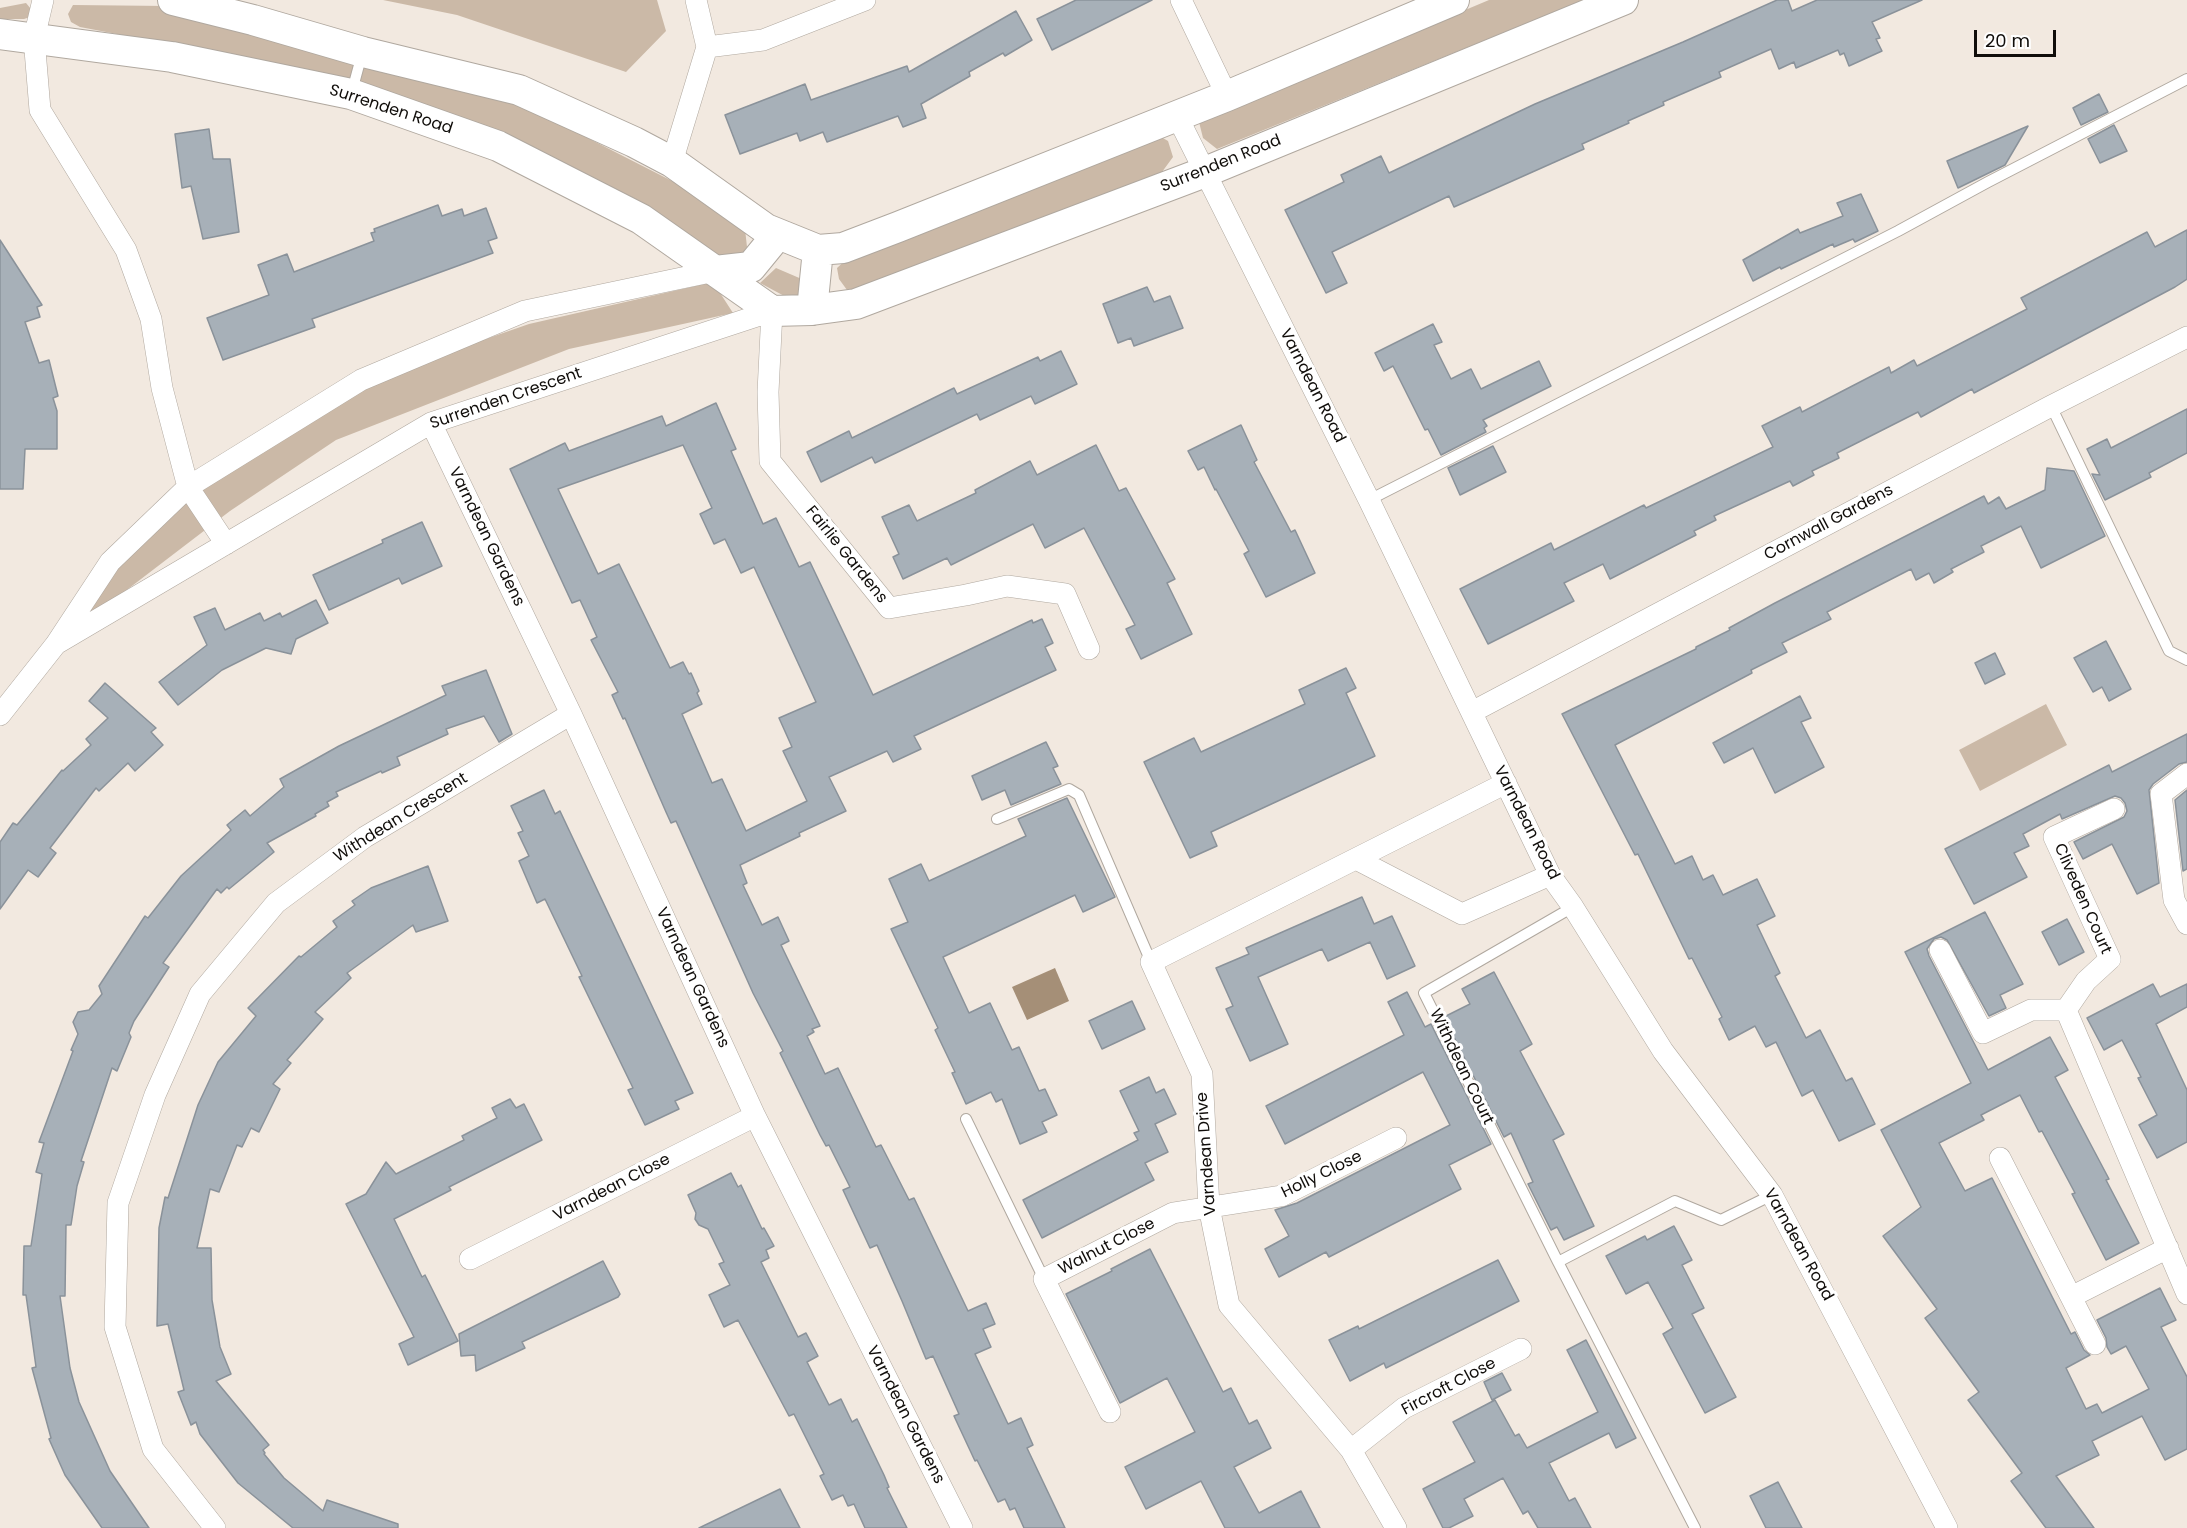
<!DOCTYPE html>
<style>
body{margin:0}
#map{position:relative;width:2187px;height:1528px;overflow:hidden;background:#f2e9e0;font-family:Poppins,sans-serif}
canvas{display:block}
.scale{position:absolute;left:1974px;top:30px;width:82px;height:27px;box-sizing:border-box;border:3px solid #100d0a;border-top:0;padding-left:8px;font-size:18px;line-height:21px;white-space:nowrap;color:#100d0a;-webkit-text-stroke:4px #fff;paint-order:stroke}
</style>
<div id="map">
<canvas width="2187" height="1528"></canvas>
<div class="scale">20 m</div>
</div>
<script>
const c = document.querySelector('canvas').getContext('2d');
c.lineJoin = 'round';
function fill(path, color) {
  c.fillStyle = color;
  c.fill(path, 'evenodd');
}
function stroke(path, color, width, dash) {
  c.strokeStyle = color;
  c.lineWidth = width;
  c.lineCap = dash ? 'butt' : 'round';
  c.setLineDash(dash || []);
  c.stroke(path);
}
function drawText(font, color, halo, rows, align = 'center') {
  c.font = font + ' Poppins,sans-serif';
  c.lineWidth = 6;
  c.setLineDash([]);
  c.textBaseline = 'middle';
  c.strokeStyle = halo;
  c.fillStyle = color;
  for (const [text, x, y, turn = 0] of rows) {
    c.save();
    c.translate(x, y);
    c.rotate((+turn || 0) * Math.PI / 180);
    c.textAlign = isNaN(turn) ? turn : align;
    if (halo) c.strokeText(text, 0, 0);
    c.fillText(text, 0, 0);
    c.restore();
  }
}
fill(new Path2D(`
 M383,0H657L666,31L626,72L457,15Z
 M1489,0H1584L1217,149L1203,138L1199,122Z
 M26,3L31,9L30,17L24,19H0V8Z
 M73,5L167,6L521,104L674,182L745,229L747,247L740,257L725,261L632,198L201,50L80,27L71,22L68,14Z
 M1156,134L1168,141L1173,157L1162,172L863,289L847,290L839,279L837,268L849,257Z
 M776,268L804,280L803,306L760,283Z
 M713,282L733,313L569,349L336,440L230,511L56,644L110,562L192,488L362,382L529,324Z
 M2046,704L2067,745L1980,791L1959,750Z`), '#cbb9a7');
fill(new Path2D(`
 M1055,968L1069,1001L1027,1020L1012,987Z`), '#a58f77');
const building = new Path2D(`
 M1076,0H1152L1052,50L1037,19Z
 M1777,0H1788L1792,11L1817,0H1922L1872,22L1880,38L1876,39L1882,51L1849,66L1844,53L1840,55L1838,50L1796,68L1794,62L1779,69L1771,49L1719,72L1721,77L1663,102L1664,105L1628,121L1629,123L1582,144L1584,149L1454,207L1449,196L1332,252L1347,283L1326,293L1285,210L1344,182L1341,175L1381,156L1389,173L1535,104L1683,42Z
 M1016,11L1032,40L1005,56L1003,53L969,72L970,76L921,104L926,118L903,127L898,116L827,142L823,132L800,141L797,133L740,154L725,115L805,84L811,100L907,66L909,72Z
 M2099,94L2108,112L2081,125L2073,108Z
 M2114,125L2127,151L2100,163L2088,139Z
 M2028,126L2005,165L1958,188L1947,161Z
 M209,129L213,159H230L239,232L203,239L191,186L182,188L175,134Z
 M1861,194L1878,231L1855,242L1853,239L1834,247L1833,244L1781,269L1780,267L1753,281L1743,260L1798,229L1800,233L1843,216L1837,203Z
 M438,205L442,216L462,209L464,216L486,208L497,238L488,241L493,253L312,319L315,327L223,360L207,318L269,295L258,265L287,254L294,272L374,241L371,233L375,232L374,229Z
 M2187,230V279L2175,287L1974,393L1972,389L1921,417L1918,412L1837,453L1839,458L1812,471L1814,475L1793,486L1790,481L1714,516L1716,520L1694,531L1696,535L1610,579L1603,564L1564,583L1574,601L1488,644L1460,589L1551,543L1554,550L1644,505L1646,508L1773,447L1762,426L1800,407L1802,412L1889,367L1891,373L1914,360L1917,366L2027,309L2021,298L2147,232L2155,247Z
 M0,240L42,305L37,307L40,317L25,322L39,363L49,360L58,396L53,398L57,411V449H25L23,489H0Z
 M1147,287L1154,302L1170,296L1183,328L1134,346L1131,338L1118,343L1103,304Z
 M1433,324L1442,342L1434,345L1451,379L1471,369L1481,389L1539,361L1551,386L1483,420L1487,426L1484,428L1486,432L1441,455L1428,429L1425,430L1393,366L1384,371L1375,353Z
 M1061,351L1077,384L1035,404L1031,396L980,420L977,414L875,463L872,457L821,482L807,452L849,431L852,438L954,388L957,394L1038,357L1040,361Z
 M716,403L736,449L731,451L763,524L776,518L799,567L810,562L873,695L1032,620L1033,623L1042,619L1053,643L1045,647L1056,670L914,736L921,749L893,762L887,751L829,777L846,811L799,833L800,836L740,865L747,883L743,885L762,925L778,917L789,941L781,945L820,1026L812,1029L814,1032L807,1036L825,1074L838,1068L876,1147L881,1145L909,1200L914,1198L968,1311L986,1303L995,1324L983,1329L991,1347L975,1354L1008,1424L1021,1418L1033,1445L1027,1448L1065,1528H1024L1015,1508L1010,1510L1005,1499L998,1502L977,1460L975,1461L954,1416L959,1414L933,1356L926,1359L902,1301L877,1245L870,1248L843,1190L850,1187L829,1145L826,1146L820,1135L780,1053L783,1051L753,993L676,821L671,823L666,812L625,718L623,719L612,695L618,692L591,640L597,637L580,600L572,603L510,469L565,443L569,451L662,416L666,426ZM683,445L712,508L700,514L714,544L725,539L741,573L754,567L816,702L779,718L792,747L783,751L807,801L746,831L722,779L712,783L682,714L702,704L697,693L699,691L691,673L689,674L683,662L670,668L619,564L598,574L558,489Z
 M2187,409V453L2149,473L2151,477L2105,500L2092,474L2100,475L2087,449L2107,439L2111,448Z
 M1241,425L1257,460L1254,462L1291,532L1295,530L1315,573L1266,597L1244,554L1249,551L1216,489L1215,490L1204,467L1198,470L1188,451Z
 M1096,445L1119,491L1126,488L1175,579L1167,583L1192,634L1141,659L1126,629L1135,625L1084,528L1045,548L1033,524L951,565L947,558L903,579L893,557L899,554L882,517L909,505L917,521L976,493L975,490L1030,461L1037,475Z
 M1493,446L1506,472L1460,495L1448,468Z
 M2047,468L2074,471L2105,536L2041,568L2021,526L1981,546L1984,552L1951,569L1953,572L1934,583L1929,573L1916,580L1911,569L1827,612L1831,619L1782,643L1787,652L1751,670L1752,673L1615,745L1675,864L1692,856L1703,880L1713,875L1723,895L1757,879L1775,916L1757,925L1780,973L1775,976L1806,1038L1820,1030L1846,1081L1852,1078L1875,1124L1839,1141L1813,1090L1802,1096L1776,1042L1766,1047L1755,1026L1729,1040L1719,1019L1722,1017L1692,958L1689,959L1638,854L1635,855L1562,714L1696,649V647L1730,630L1729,628L1775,603L1984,496L1988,504L1999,497L2006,509L2045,490Z
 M422,522L442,566L402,584L399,578L329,610L313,575L383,543L382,540Z
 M316,600L328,623L296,639L291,654L266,648L222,670L178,705L159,682L207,645L194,617L215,608L225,630L260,613L264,621L280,613L282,617Z
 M2106,641L2131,689L2109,701L2102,687L2093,692L2074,658Z
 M1995,653L2005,674L1985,684L1975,663Z
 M1346,668L1356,688L1346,693L1375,756L1211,832L1217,846L1190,858L1144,762L1194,738L1201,752L1305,704L1299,690Z
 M486,670L512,734L499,742L484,716L446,729L448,734L397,757L400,765L382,773L381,771L336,792L338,796L327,802L329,806L315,814L316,816L267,843L274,852L229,889L227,887L221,893L217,889L163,963L169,967L134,1021L129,1033L131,1037L117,1071L112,1068L81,1161L84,1162L77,1186L71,1225H66L65,1296H60L70,1368L79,1402L110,1471L149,1528H102L65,1475L49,1439L51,1438L32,1368L36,1367L26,1295H23L24,1246H31L42,1174L36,1172L44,1143L39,1142L73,1051L71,1050L78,1034L73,1022L78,1012L89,1010L102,994L99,986L145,916L148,918L181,876L231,830L227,825L245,810L250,816L284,787L280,779L339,746L446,695L442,686Z
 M105,683L156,728L151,732L163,745L135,771L128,763L99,791L96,788L50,848L56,853L38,877L28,870L0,909V842L13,823L17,825L62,770L63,771L91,745L86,739L108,718L89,701Z
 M1800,696L1811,718L1801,722L1824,767L1775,793L1753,748L1724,763L1713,743Z
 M2187,734V762L2179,764L2153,784L2149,790L2159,883L2137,894L2112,844L2083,859L2074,842L2124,817L2127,811L2125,803L2121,798L2115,796L2062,819L2060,814L2023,834L2029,846L2014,853L2027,877L1974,904L1945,849L2109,765L2112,772Z
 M1046,742L1058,766L1053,768L1061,784L1011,805L1005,790L982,800L972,776Z
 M544,790L555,814L560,811L693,1093L675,1101L679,1109L645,1125L628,1090L633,1088L579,977L582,976L545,899L537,903L519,861L529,856L518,833L523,831L511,806Z
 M2187,790V869L2183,871L2175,800Z
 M1067,798L1115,897L1083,912L1075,895L943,957L969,1013L990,1003L1012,1050L1019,1047L1039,1091L1045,1089L1057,1115L1042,1122L1047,1132L1020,1144L1002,1099L996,1102L991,1092L966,1104L952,1073L955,1072L935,1030L938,1028L891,929L908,922L889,879L921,864L929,881L1026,836L1018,819Z
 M428,866L448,921L416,932L413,925L347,973L351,978L315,1012L323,1019L287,1060L291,1063L273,1084L280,1089L259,1132L251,1128L242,1147L237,1145L219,1192L210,1189L197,1248H211L212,1300L220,1347L231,1374L216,1381L269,1445L263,1450L265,1453L264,1454L284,1478L323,1511L327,1500L398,1524V1528H293L238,1483L200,1434L196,1422L191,1425L178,1392L184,1390L168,1324L157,1326L159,1228L165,1197L168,1198L198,1105L218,1062L256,1016L248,1008L299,956L301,957L337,927L333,921L355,905L352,901L371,888Z
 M1362,897L1374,924L1392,916L1415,966L1387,979L1370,942L1328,961L1322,949L1258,977L1288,1044L1250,1061L1226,1009L1233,1006L1216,968L1249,954L1246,948Z
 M1985,912L2023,984L2000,995L2006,1008L1989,1016L1947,940L1941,937L1934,939L1927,949L1929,956L1988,1070L2050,1037L2068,1070L2055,1077L2109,1179L2106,1180L2139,1243L2106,1260L2072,1194L2075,1193L2042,1131L2039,1132L2020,1095L1981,1115L1984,1120L1939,1143L1965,1191L1992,1178L2071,1334L2075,1332L2084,1350L2090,1355L2066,1368L2086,1409L2097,1404L2102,1413L2149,1389L2126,1346L2111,1354L2107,1347L2106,1338L2097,1320L2160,1288L2176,1320L2161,1327L2187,1377V1449L2165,1460L2142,1416L2092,1441L2099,1455L2056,1476L2094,1528H2046L2011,1481L2022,1473L1968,1400L1979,1392L1925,1318L1937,1309L1883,1236L1921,1207L1881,1130L1971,1083L1905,952Z
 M2067,919L2084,952L2059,965L2042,932Z
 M1494,972L1532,1044L1520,1051L1564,1134L1553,1140L1594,1226L1564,1240L1557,1227L1551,1230L1528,1184L1533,1182L1511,1133L1504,1137L1444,1017L1470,1004L1462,989Z
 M2153,984L2160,997L2187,984V1007L2156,1024L2187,1090V1142L2157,1158L2139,1125L2157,1115L2138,1078L2141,1077L2122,1040L2104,1050L2087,1018Z
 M1407,992L1425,1027L1431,1024L1491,1144L1449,1165L1461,1189L1329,1257L1326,1252L1279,1277L1265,1249L1289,1236L1275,1210L1297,1203L1450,1125L1423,1072L1285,1144L1266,1106L1404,1035L1388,1002Z
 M1132,1001L1145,1029L1102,1049L1089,1021Z
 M1149,1077L1156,1093L1164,1089L1176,1114L1155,1124L1168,1152L1145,1163L1154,1180L1042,1238L1023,1200L1138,1140L1134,1133L1139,1131L1120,1091Z
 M510,1099L516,1108L524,1104L542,1140L449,1187L451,1190L394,1219L422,1277L425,1275L458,1341L408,1365L399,1344L414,1337L346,1204L366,1194L386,1162L396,1174L464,1140L462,1136L497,1118L492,1108Z
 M731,1173L738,1187L741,1185L762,1229L764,1228L774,1246L766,1250L769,1258L761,1262L798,1337L806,1333L818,1356L807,1362L829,1405L841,1399L852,1422L857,1419L884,1475L889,1487L887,1488L907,1528H865L854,1504L848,1506L843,1495L832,1500L820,1476L824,1474L794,1414L789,1416L738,1320L724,1327L709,1295L730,1285L719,1264L724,1262L708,1229L699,1225L695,1219L696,1213L688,1195Z
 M1674,1226L1692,1260L1682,1265L1704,1308L1692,1314L1736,1397L1705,1413L1663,1334L1673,1328L1648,1282L1626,1294L1606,1256L1645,1236L1647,1240Z
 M1150,1249L1223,1392L1231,1388L1249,1424L1257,1420L1271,1448L1234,1467L1259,1513L1301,1491L1320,1528H1225L1201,1481L1146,1509L1125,1467L1195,1432L1167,1378L1120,1403L1066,1294L1112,1271L1111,1269Z
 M1498,1260L1519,1301L1386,1368L1384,1363L1350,1381L1329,1340L1358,1326L1359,1329Z
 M603,1261L620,1294L618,1297L522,1342L525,1348L476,1371L475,1355L461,1356L459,1334Z
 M1586,1340L1636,1438L1616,1448L1609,1433L1549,1463L1569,1501L1575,1498L1591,1528H1538L1528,1511L1523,1514L1503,1478L1464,1499L1473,1516L1449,1528H1443L1423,1489L1475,1462L1453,1422L1495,1400L1515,1436L1519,1434L1527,1448L1598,1412L1567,1350Z
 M1502,1373L1511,1390L1492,1400L1484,1382Z
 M1778,1482L1802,1528H1766L1750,1496Z
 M780,1489L800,1528H699Z`);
fill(building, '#a7b0b8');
stroke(building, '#8a929a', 1.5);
const lane = new Path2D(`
 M352,91L362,54
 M2051,406L2169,651L2187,660
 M1369,500L1898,231L1988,182L2187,79
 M997,819L1069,789L1079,795L1151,962
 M966,1119L1044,1279
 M1558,1262L1424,993L1573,907
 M1695,1528L1558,1262L1675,1201L1721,1220L1772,1195`);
const street = new Path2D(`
 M43,0L34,38L40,110L126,250L151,319L162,388L188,487L226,544
 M1181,0L1227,96
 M707,47L763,40L865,0
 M1177,116L1369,500L1550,875L1573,907L1663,1051L1772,1195L1947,1528
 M672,162L707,47L696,0
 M431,423L571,714L755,1116L962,1528
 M56,644L431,423L772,311L768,392L770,461L889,608L966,595L1007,586L1065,594L1089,649
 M1472,712L2051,406L2187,337
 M0,715L56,644L110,562L188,487L361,380L525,311L715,271
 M2187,774L2161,794L2174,900L2187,924
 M2114,809L2054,837L2110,959L2086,981L2066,1010L2187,1294
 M1356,859L1462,914L1550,875
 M1940,950L1983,1033L2031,1010H2066
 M2000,1158L2071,1297L2168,1248
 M470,1259L755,1116
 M2071,1297L2095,1344
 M1110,1412L1044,1279L1173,1213L1281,1196L1396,1138
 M1351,1450L1404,1408L1521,1349
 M215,1528L153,1449L115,1327L118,1203L155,1095L200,994L276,903L365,837L571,714
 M1396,1528L1351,1450L1229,1305L1209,1207L1202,1074L1151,962L1506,783`);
const secondary = new Path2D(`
 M173,0L253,20L363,52L519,90L634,142L672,162L766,229L818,250L843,248L898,227L1227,96L1454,0
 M0,34L172,57L351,94L498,146L641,219L772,311L812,310L856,304L1205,172L1623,0
 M715,271L751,267L778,234
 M812,310L818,250`);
stroke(lane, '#b0a89f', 12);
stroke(street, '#b0a89f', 22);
stroke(secondary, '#b0a89f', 32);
stroke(lane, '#fff', 10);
stroke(street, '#fff', 21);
stroke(secondary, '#fff', 30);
drawText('16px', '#100d0a', '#fff', [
 ["Surrenden Road",391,110,18],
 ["Surrenden Road",1221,164,-22],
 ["Varndean Road",1312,386,63],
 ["Surrenden Crescent",506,399,-19],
 ["Cornwall Gardens",1829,523,-28],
 ["Varndean Gardens",486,537,64],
 ["Fairlie Gardens",846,555,51],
 ["Withdean Crescent",401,818,-32],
 ["Varndean Road",1526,823,63],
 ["Cliveden Court",2082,899,66],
 ["Varndean Gardens",692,978,65],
 ["Withdean Court",1461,1067,64],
 ["Varndean Drive",1207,1154,-94],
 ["Holly Close",1322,1175,-26],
 ["Varndean Close",612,1188,-27],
 ["Varndean Road",1798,1245,61],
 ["Walnut Close",1107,1247,-27],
 ["Fircroft Close",1449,1387,-28],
 ["Varndean Gardens",905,1415,63]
]);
</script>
